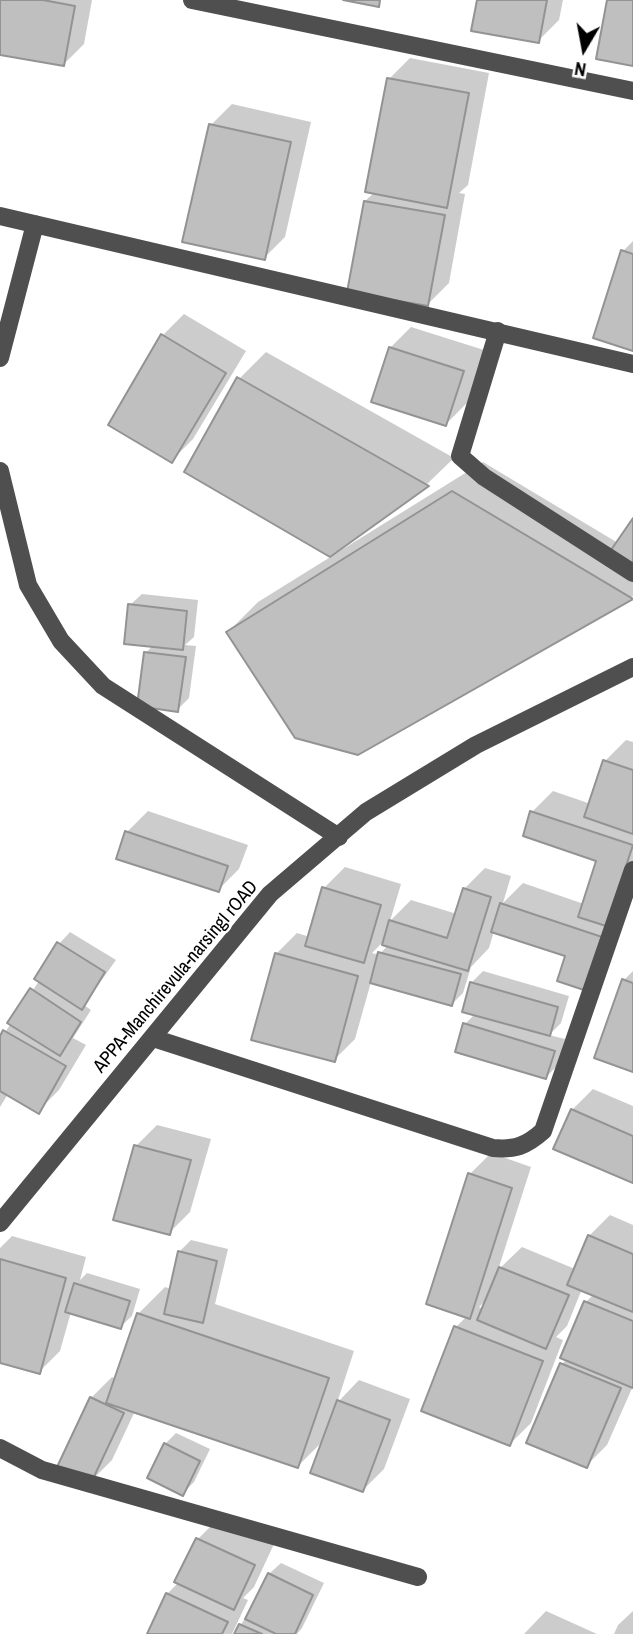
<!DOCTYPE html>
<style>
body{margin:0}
#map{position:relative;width:633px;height:1634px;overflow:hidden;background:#fff;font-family:"Archivo Narrow",sans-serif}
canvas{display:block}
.north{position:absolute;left:549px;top:14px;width:70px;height:70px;-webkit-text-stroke:5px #fff;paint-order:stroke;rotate:190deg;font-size:19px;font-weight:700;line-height:28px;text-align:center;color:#000}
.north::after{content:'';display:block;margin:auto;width:24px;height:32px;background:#000;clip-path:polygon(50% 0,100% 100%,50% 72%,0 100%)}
</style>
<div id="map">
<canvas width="633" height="1634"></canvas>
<div class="north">N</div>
</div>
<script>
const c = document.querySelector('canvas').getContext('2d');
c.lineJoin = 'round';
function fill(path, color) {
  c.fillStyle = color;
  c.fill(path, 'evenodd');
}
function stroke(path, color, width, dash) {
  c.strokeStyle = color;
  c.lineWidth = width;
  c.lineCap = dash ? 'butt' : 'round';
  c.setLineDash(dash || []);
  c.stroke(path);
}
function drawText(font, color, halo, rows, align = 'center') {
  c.font = font + ' "Archivo Narrow",sans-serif';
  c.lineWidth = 5;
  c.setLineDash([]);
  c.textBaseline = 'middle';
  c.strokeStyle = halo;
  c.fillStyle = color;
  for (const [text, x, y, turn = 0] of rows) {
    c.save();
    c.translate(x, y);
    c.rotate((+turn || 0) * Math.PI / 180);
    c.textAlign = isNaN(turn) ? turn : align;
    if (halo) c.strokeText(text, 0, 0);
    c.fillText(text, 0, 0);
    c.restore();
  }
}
fill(new Path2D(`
 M0,0H92L84,44L63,65L0,53Z
 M479,0H563L559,20L538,41Z
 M410,58L489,73L468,185L459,193L465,194L449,283L428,304L365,201L375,192L389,79Z
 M232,104L311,122L285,237L264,258L211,125Z
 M633,241V349L623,251Z
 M184,314L246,351L193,439L172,460L163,335Z
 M411,327L484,350L467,403L446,424L390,348Z
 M266,352L454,458L427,484L334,552L335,554L483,462L618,543L633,521V596L358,753L228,632L258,602L332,556L186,472L239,379Z
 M142,594L198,600L194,637L185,645L196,646L189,698L177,710L146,653L153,645L130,605Z
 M626,740L633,742V884L605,967L494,931L489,948L471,967L463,993L452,1004L371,982L355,1039L334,1060L276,954L297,933L310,937L324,888L345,867L401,884L390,921L411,900L457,914L464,889L485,868L511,876L503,903L523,883L584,904L599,859L532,812L553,791L591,804L605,761ZM382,943L388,945L379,955L372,953Z
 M148,811L248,845L239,869L218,890L127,832Z
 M70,932L116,960L84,1005L91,1010L73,1038L86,1045L59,1090L38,1111L8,1094L0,1107V1040L39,981L59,944Z
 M483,971L569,996L561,1023L549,1035L565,1039L557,1066L546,1077L465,1024L475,1014L471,983Z
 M633,971V1070L624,980Z
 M593,1089L633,1106V1181L572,1110Z
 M157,1125L211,1139L190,1212L169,1233L136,1146Z
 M491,1153L531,1167L498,1270L522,1247L575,1269L589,1236L610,1215L633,1225V1386L607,1445L586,1466L562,1364L567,1359L586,1302L594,1294L582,1289L567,1326L556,1337L563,1340L531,1423L510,1444L456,1327L467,1316L470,1174ZM488,1298L483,1309L479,1307Z
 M12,1236L86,1257L80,1280L87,1273L140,1289L132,1316L120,1327L71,1312L60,1351L39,1372L0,1361V1248Z
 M191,1240L228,1249L215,1304L354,1351L337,1403L359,1380L410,1399L384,1469L363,1490L325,1439L298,1466L135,1411L112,1460L91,1481V1398L112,1377L116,1379L138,1314L165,1287L171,1289L179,1252Z
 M176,1433L210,1449L194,1482L183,1493L165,1444Z
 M219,1518L274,1544L254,1587L243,1598L248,1600L232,1634H149L167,1594L179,1582L198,1539Z
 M281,1563L324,1583L302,1628L297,1634H236L269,1574Z
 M546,1611L597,1634H524Z
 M633,1611V1634H614L618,1625Z`), '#0003');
const building = new Path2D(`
 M0,0H43L75,6L64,66L0,55Z
 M343,0H380L379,7Z
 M477,0H547L539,43L471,31Z
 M607,0H633V66L596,59Z
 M387,78L469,93L447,208L365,192Z
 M209,124L291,142L265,260L182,242Z
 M364,201L445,215L428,306L347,292Z
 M621,250L633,254V351L593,338Z
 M161,334L226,373L172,463L108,425Z
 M389,347L464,371L446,426L371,402Z
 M237,377L429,486L330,557L184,472Z
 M452,491L633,599L358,755L295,738L226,632Z
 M633,518V565L611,550Z
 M128,604L187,611L183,650L124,644Z
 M144,652L186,657L178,712L137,706Z
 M603,760L633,770V834L584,817Z
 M530,811L633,845L606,926L578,917L596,861L523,836Z
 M125,831L228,866L219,892L116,859Z
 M322,887L381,905L364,963L305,946Z
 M463,888L491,897L468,971L382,945L389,920L447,938Z
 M500,903L602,937L584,990L557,981L565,956L491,932Z
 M57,942L105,972L82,1010L34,979Z
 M378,952L461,974L452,1006L370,983Z
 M275,953L358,976L335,1062L251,1040Z
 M622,979L633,983V1072L594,1058Z
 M470,982L558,1007L550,1036L462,1012Z
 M30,988L81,1022L60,1056L7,1023Z
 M463,1023L555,1051L546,1079L455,1052Z
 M3,1030L66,1066L39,1114L0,1091V1036Z
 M571,1109L633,1136V1183L553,1149Z
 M134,1145L191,1160L170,1235L113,1220Z
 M468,1173L512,1188L470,1319L426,1304Z
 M588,1235L633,1254V1312L567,1285Z
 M178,1251L217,1261L203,1323L164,1314Z
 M0,1259L66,1278L40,1374L0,1363Z
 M499,1267L569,1295L546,1349L477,1320Z
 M74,1283L130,1301L121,1329L65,1312Z
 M584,1301L633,1321V1388L560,1358Z
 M137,1313L329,1378L298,1468L106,1403Z
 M454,1326L543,1361L510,1446L421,1411Z
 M560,1363L621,1388L587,1468L526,1443Z
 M90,1397L124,1413L91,1483L57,1467Z
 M337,1400L390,1420L363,1492L310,1473Z
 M164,1443L200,1461L183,1496L147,1478Z
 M196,1538L255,1565L234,1610L174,1582Z
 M268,1573L313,1595L295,1634H276L245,1619Z
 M166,1593L228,1622L222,1634H147Z
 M239,1624L262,1634H234Z`);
fill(building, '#bfbfbf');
stroke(building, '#939393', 2);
stroke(new Path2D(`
 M192,0L633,91
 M0,216L633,364
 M498,331L460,456L484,477L633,573
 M0,358L35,224
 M0,471L28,585L61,641L103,686L339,837
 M153,1038L493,1148C515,1150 526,1146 543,1131L633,870
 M0,1223L270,894L366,812L476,745L633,667
 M0,1448L42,1470L418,1577`), '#4f4f4f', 18);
drawText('19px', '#000', '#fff', [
 ["APPA-Manchirevula-narsingI rOAD",176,977,-50]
]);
</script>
